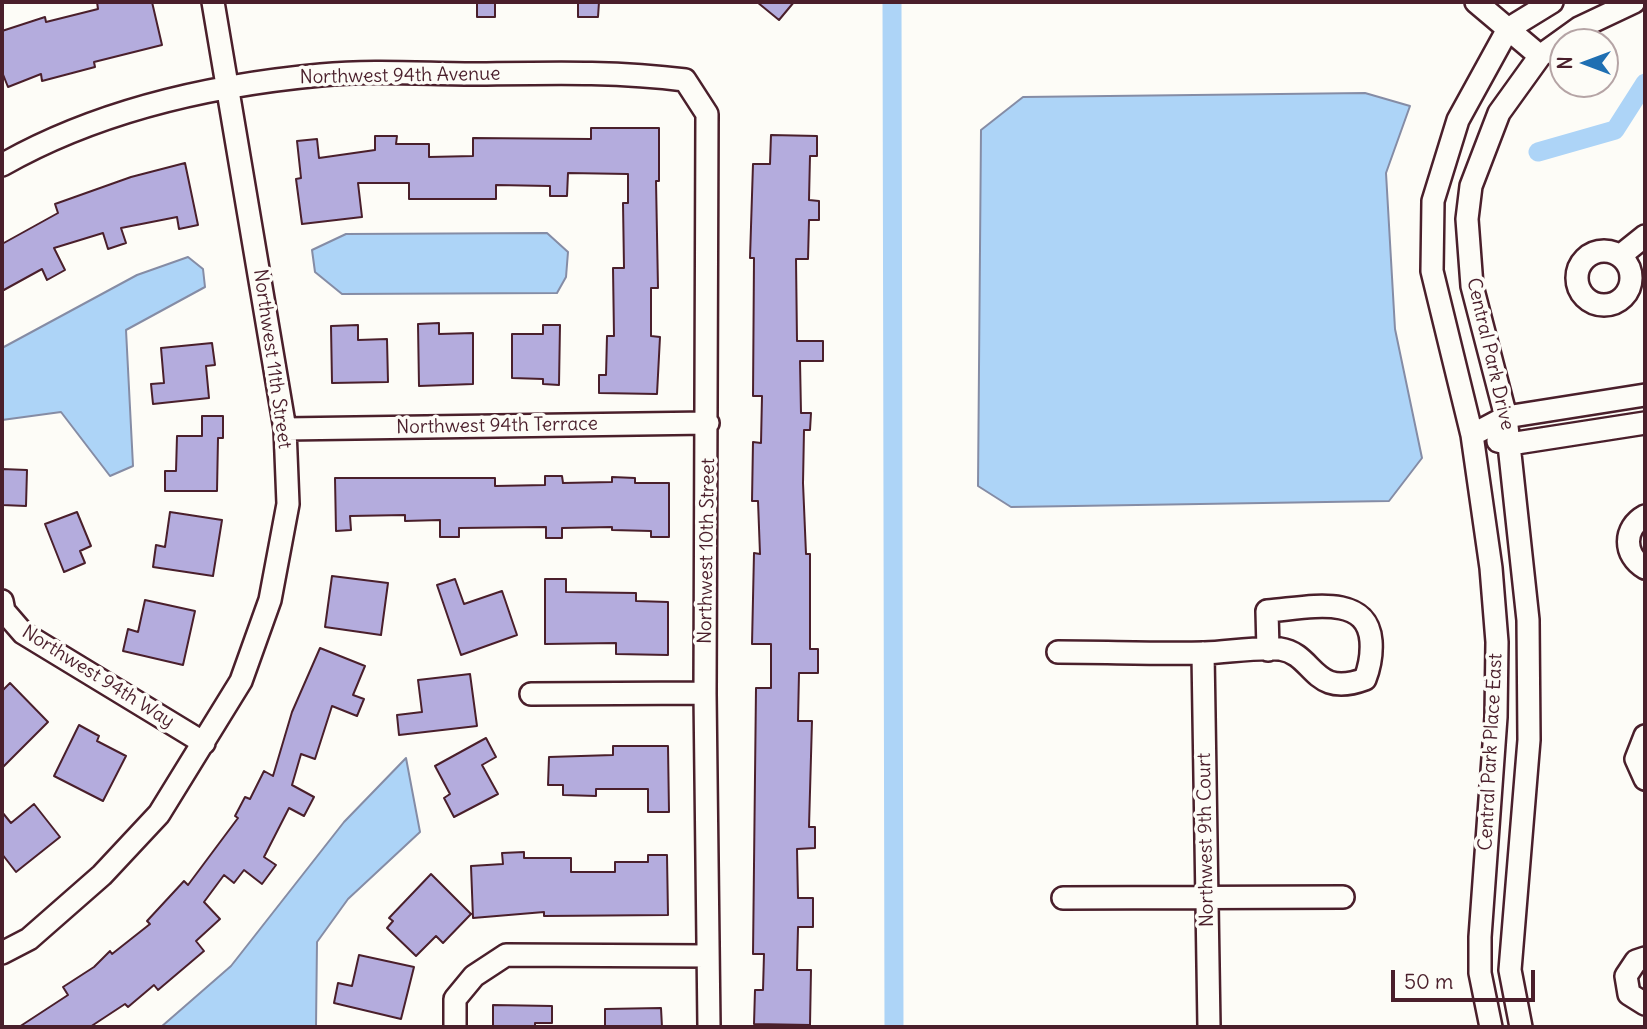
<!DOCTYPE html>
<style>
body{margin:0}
#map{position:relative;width:1647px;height:1029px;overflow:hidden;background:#fdfcf7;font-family:Delius,sans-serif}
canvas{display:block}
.frame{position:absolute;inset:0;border:4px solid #4a1f2b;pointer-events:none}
.north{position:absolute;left:1549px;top:28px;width:70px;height:70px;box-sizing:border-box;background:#fdfcf7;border:2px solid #b5a4a5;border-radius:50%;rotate:270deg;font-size:19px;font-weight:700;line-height:28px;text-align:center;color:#4a1f2b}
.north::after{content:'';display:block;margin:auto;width:24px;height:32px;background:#1f6fb2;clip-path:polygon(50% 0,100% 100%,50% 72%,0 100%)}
.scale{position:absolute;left:1391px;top:970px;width:144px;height:32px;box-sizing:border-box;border:4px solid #4a1f2b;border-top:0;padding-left:9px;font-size:21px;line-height:24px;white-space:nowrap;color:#4a1f2b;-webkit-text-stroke:5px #fdfcf7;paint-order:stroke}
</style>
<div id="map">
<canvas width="1647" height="1029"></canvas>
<div class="frame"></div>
<div class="north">N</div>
<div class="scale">50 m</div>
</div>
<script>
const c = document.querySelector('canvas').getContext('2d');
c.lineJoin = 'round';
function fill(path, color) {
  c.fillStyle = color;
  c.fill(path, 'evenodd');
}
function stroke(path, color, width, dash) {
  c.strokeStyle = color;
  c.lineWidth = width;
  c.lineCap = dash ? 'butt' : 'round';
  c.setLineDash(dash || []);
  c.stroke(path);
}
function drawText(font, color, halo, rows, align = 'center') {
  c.font = font + ' Delius,sans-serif';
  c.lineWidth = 7;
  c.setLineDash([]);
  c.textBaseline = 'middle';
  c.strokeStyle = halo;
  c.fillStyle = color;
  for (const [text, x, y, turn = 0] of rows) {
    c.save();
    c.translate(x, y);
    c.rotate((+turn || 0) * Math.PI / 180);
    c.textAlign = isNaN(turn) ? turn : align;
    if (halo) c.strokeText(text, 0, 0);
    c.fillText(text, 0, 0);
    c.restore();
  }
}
const water = new Path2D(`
 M1365,93L1410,106L1386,173L1395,329L1422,458L1389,501L1011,507L978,486L981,130L1023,97Z
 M547,233L568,252L566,277L557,293L342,294L315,272L312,250L346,234Z
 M188,257L203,269L205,287L126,330L133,466L110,476L61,412L2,420V348L137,275Z
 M406,758L420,832L348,899L317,942L316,1027H161L231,966L344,822Z`);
fill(water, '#add4f7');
stroke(water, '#858ca5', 2);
stroke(new Path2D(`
 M892,2L894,1027
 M1538,152L1615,130L1645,83`), '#add4f7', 19);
const building = new Path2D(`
 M97,2H152L162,45L94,62L95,67L42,81L41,74L8,87L2,72V31L45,17L46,22L98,9Z
 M477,2H495V17H477Z
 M578,2H599L598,17H578Z
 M757,2H794L779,20Z
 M591,128H659V181H656L658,288H651V336L660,337L657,394L599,393V375H606L607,336H614L613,268H624L623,203H628V174L568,173L567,196H550V186L496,185V199H409V183H358L362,217L302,224L296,179L301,178L297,141L317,139L319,158L375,150V136H397L396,144H429V157L473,156V138L591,139Z
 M771,135L817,136V156H810L809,200L819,201V220H809L808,259H796L797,341H823V361H800L801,413H811L810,430H804L803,483L806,554H810V649H818V673H799L798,721H812L809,827H815V848L797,849L798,898H813V927H798L797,970H811L810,1025L754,1024L755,990H763L764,954H753L756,688H771V644H752L754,553L760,554L758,501H752L753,442L761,443L762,396H753L754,258H750L753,164H770Z
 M185,163L198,225L179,229L177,217L121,228L126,243L108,249L103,233L54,248L65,270L47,280L42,269L2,291V244L58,213L55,204L131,177Z
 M439,323V334L473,333V384L419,386L418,324Z
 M358,325V340L387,339L388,382L332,383L331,326Z
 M543,325H560L559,385L543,384V379L512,378V334H543Z
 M212,343L215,365L206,366L209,398L153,404L151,384L164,383L161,348Z
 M202,416H223V438H218L217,491H165V471H176L177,436H202Z
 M2,469L27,470L26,506L2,505Z
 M545,476H562L563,483L612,482V477L635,478V483H669V537H651V531L612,530V527L562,528V538H546V527L459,528V537H440V520L405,521V515L350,516L351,530L336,531L335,478H495V486L545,485Z
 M77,512L91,546L80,551L85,563L64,572L45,524Z
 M170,512L222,520L213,576L153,567L156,545L165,547Z
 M332,576L388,583L381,635L325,627Z
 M455,579L464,604L502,591L517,635L461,655L437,585Z
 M545,579H566V592L636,593V601L668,602V655L616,654V643L545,644Z
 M145,600L195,611L183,665L123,651L128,629L138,632Z
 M320,648L365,666L353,695L364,699L357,716L332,706L315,759L301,754L292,785L314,797L304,816L289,808L264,857L276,865L262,884L244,870L234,883L224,875L204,902L220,919L196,941L204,951L158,990L154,985L128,1007L125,1004L90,1027H19L68,995L63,987L94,967L110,951L112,954L150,924L147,921L184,881L188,885L238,818L235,816L245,797L250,799L264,771L273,776L292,712Z
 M470,674L477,726L399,735L397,715L422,712L418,680Z
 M10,683L48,722L2,768V691Z
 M79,725L99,736L97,741L126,756L103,801L54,776Z
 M486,738L496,757L482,765L498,794L454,817L444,798L450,794L435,766Z
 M613,746H668L669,812H648V789H596V796L563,795V785H548L549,757L613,755Z
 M34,804L60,837L16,872L2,854V812L11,823Z
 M524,852V858H571V872H615V862H648V855H667L668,915L544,916V912L473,918L471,866L503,864L502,853Z
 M431,874L471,914L443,943L436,936L416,956L387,928L393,921L389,918Z
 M359,955L414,967L401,1019L334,1003L338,983L352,986Z
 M493,1005L552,1006V1023H535V1027L493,1026Z
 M661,1008L662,1027H605V1009Z`);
fill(building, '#b4acdd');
stroke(building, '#4a1f2b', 2);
const street = new Path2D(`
 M1476,2L1540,56
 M2,165C97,111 212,85 321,75C373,70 427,74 479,74C549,73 617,71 685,80L707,114L705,693L709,1027
 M1577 278a27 27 0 1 1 54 0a27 27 0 1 1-54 0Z
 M1620,256L1645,236
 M285,429L708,423
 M1472,435L1506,417L1645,395
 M1498,441L1510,444L1645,423
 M1645,516C1623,528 1623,555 1645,568
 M2,601L4,611L23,633L204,743
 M1058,652C1107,652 1156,654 1204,653C1229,652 1256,647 1280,649C1315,654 1312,699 1365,679C1370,666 1372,655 1371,641C1367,591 1302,609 1267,611L1268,650
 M1203,653L1209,1027
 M531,694L705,693
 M1645,736L1636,759L1645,779
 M1063,898L1343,897
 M2,953L29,939L102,875L159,814L241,681L270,600L288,504L285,429L213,2
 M1645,958L1636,961L1626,976L1629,994L1645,1004
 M455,1027V999L474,976L506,955L708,956
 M1491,1027L1480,973V937L1496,717L1497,642L1491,568L1472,435L1432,271L1433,201L1458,120L1508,29L1552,2
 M1521,1027L1510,970L1529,740L1528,620L1506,417L1472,286L1467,219L1471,186L1499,113L1540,56L1579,28L1634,2`);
stroke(street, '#4a1f2b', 26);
stroke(street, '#fdfcf7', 21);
drawText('19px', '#4a1f2b', '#fdfcf7', [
 ["Northwest 94th Avenue",400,76,-1],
 ["Central Park Drive",1490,354,77],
 ["Northwest 11th Street",272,359,82],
 ["Northwest 94th Terrace",497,426,-1],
 ["Northwest 10th Street",707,551,-89],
 ["Northwest 94th Way",98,677,32],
 ["Central Park Place East",1491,752,-87],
 ["Northwest 9th Court",1206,840,-91]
]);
</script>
